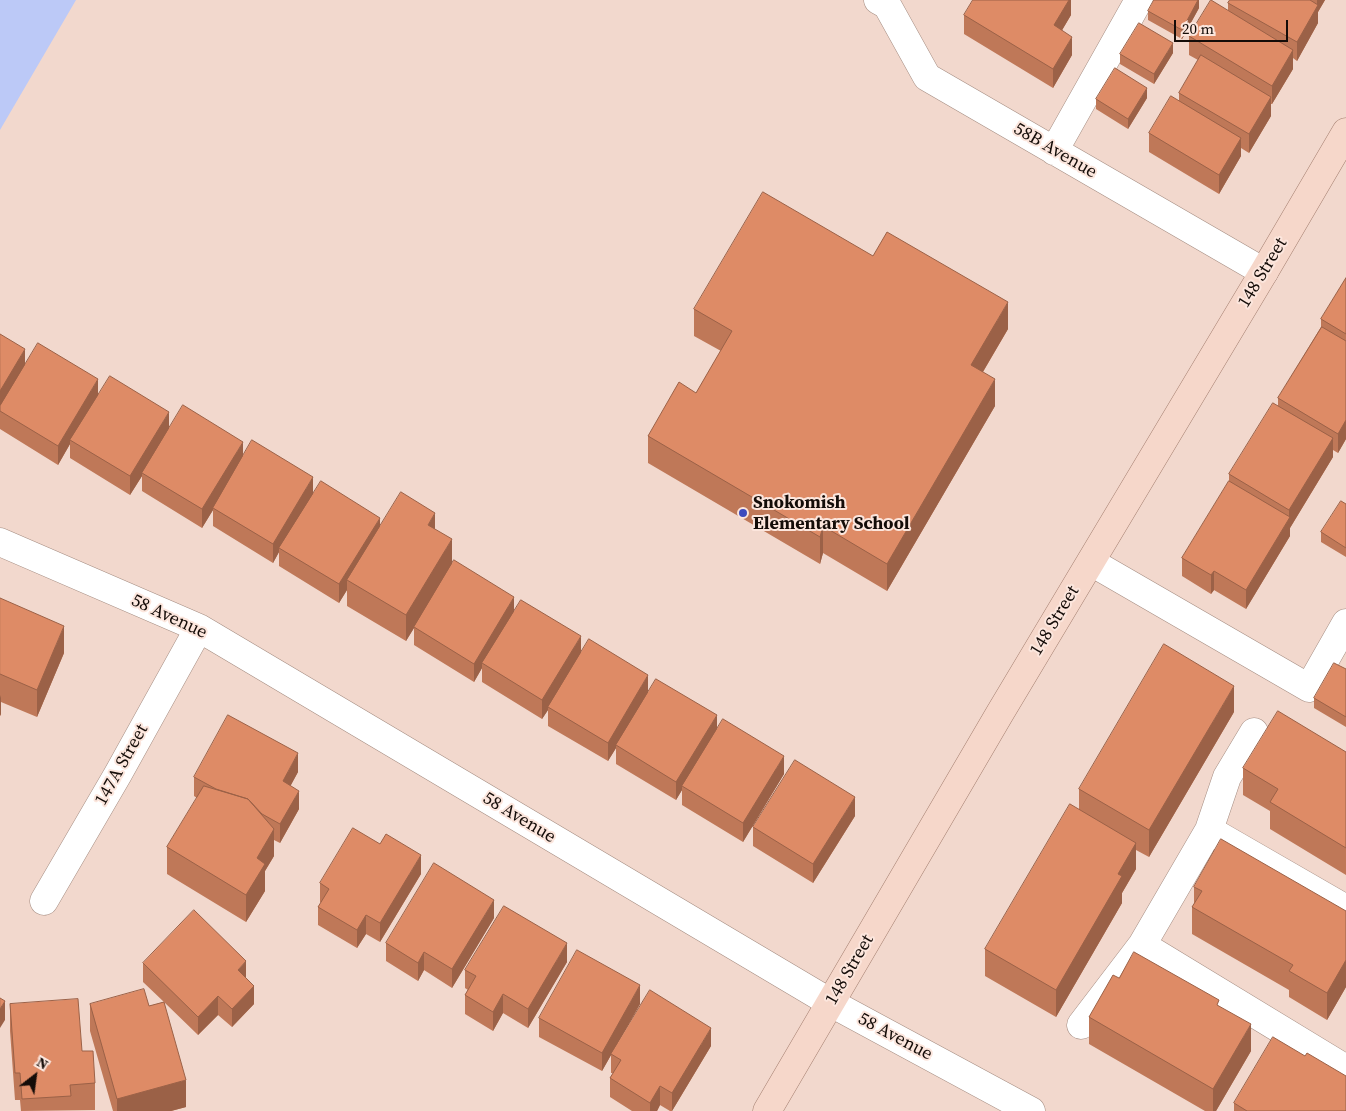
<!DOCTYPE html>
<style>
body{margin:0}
#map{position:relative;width:1346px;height:1111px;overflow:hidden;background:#f2d8cd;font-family:"Source Serif 4",serif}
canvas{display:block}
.north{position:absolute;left:10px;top:1051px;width:50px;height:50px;-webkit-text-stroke:4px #fce6dd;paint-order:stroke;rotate:30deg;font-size:14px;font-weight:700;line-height:20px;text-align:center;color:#140c08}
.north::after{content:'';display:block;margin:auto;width:18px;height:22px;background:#140c08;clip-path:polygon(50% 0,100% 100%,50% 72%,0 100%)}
.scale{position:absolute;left:1174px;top:20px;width:114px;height:22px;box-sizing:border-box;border:2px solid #140c08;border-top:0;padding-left:6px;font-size:15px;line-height:18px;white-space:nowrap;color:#140c08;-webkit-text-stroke:4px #fce6dd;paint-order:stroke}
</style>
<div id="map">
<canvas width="1346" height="1111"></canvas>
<div class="north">N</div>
<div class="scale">20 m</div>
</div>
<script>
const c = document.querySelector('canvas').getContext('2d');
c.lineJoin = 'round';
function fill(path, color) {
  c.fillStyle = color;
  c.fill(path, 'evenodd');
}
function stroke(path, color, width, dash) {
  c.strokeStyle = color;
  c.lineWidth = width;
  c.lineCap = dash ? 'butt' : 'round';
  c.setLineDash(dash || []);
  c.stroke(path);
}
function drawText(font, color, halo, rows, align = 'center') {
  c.font = font + ' "Source Serif 4",serif';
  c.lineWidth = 4;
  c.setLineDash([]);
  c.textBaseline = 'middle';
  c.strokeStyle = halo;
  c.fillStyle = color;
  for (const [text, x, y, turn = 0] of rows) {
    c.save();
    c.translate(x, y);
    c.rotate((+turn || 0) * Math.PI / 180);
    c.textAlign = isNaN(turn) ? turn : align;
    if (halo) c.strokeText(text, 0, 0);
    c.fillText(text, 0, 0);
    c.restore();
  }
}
fill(new Path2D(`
 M0,0H76L0,130Z`), '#bcc9f7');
const minor = new Path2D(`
 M878,0L887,5L927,77L1264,272
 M1054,151L1139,0
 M0,542L199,628L831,1003L1031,1111
 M1091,562L1309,688L1346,623
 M1209,830L1346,909
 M44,901L118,774L199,628
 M1142,945L1346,1069
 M1081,1025L1142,945L1209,830L1227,777L1254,732`);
const major = new Path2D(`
 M767,1111L1000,713L1264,272L1346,132`);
stroke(minor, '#a58d82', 29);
stroke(major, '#a37e6f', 29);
stroke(minor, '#fff', 28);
stroke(major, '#f6d7ca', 28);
fill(new Path2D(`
 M1071,0V15L1062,30L1072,55L1053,88L964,34V15Z
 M1199,0V8L1182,39L1148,20V11Z
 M1230,0H1325L1318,12V23L1297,61L1293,58V69L1272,104H1271V116L1249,153L1241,148V156L1219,194L1149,152V133L1179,101V93L1198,60L1189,55V36L1228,11V3Z
 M1173,53L1154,84L1120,64V54Z
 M1147,98L1128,129L1096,109V99Z
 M873,256L1008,329L983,372L995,406L887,591L823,553L820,564L648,463V436L696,393L721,351L694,336V309Z
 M1346,278V439L1338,453L1333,450V457L1290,528V536L1246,609L1214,590L1211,594L1182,576V558L1229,481V474L1278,406V398L1321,327V319Z
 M0,334L25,364L98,394L169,428L243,456L313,493L380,526L435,529L452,564L514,611L648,692L717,730L784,774L743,842L682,805V790L676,800L616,764V748L608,761L548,726V710L542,719L482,682V668L474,682L414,645V628L406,641L347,606V590L339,603L279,566V552L273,563L213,526V510L202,528L142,491V476L130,495L70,458V444L58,465L0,429Z
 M1346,504V557L1321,542V532Z
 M0,598L64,653L37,717L1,702V714L0,716Z
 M1346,669V727L1314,708V698Z
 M1234,712L1149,857L1136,850V869L1122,893V903L1056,1017L985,976V949L1079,809V789Z
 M1346,752V875L1270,829V811L1243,795V768Z
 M298,772L290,786L299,809L280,843L274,840V856L265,871V891L246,922L167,874V847L197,798L194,796V777Z
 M855,816L813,883L753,846V827Z
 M421,874L380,942L366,934L357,948L318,925V907L321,903L320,902V883Z
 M1194,887L1346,911V987L1327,1020L1289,997V990L1192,934V907L1194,904Z
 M494,918L452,988L424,970L418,981L386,961V943Z
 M567,962L528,1028L503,1013L493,1031L465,1014V995L468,990L465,988V970Z
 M143,963L246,978L254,1004L232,1027L218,1015L198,1035L164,1002L186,1107L171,1111H113L90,1031V1004L149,1006L164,1002L143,982Z
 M1119,978L1219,1006L1251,1051L1216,1111H1205L1089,1044V1017Z
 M10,1004L95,1083V1110L21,1111L20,1100H15L10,1031Z
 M640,1004L618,1043L711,1046L672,1111H670L660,1105L657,1111H632L610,1097V1078L613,1073H611V1055L602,1071L539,1037V1018Z
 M1305,1056L1346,1111H1234V1103Z`), '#bf7858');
fill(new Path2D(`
 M1069,0H1071V15L1054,44V25Z
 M1198,0H1199V8L1182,39V30Z
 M1317,0H1325L1318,12V23L1297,61V42L1317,7Z
 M1072,37V55L1053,88V69Z
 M1173,43V53L1154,84V74Z
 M1293,50V69L1272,104V86Z
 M1147,88V98L1128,129V119Z
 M1271,97V116L1249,153V134Z
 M1241,138V156L1219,194V175Z
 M1008,302V329L971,392V365Z
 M25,349V368L0,409V391Z
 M98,379V398L70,440V444L58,465V446Z
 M995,379V406L887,591V564Z
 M169,412V431L142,473V476L130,495V476Z
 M1346,420V439L1338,453V434Z
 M1333,438V457L1290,528V536L1246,609V590L1289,519V510Z
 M243,442V460L213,508V510L202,528V509Z
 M313,477V495L279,548V552L273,563V544Z
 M435,513V540L428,525Z
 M380,518V536L347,580V590L339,603V584Z
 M823,526V553L820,564V537Z
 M452,539V566L406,641V615Z
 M1214,571V590L1211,594V575Z
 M514,597V616L482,663V668L474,682V664Z
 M64,626V653L37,717V690Z
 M581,636V655L548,707V710L542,719V700Z
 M648,675V694L616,745V748L608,761V743Z
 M1234,686V712L1149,857V830Z
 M1,695V714L0,716V698Z
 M717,715V734L682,786V790L676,800V782Z
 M298,753V772L283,800V781Z
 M784,756V774L743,842V823Z
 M299,791V809L280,843V824Z
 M855,797V816L813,883V864Z
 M274,829V856L265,871V891L246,922V895L257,858Z
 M1136,843V869L1122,893V903L1056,1017V990L1118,874Z
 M421,855V874L380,942V923Z
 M494,900V918L452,988V969Z
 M366,915V934L357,948V930Z
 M567,943V962L528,1028V1009Z
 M424,952V970L418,981V963Z
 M1346,960V987L1327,1020V993Z
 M246,961V980L238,970Z
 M640,985V1004L602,1071V1053Z
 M254,986V1004L232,1027V1009Z
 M503,994V1013L493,1031V1012Z
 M218,996V1015L198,1035V1017Z
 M5,1001V1020L0,1028V1009Z
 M1251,1024V1051L1216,1111H1213V1089Z
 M711,1028V1046L672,1111V1093Z
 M186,1080V1107L171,1111H117V1099Z
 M660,1086V1105L657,1111H650V1103Z`), '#9b6147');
const building = new Path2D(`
 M973,0H1069L1054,25L1072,37L1053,69L964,15Z
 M1154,0H1198L1182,30L1148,11Z
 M1211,0L1293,50L1272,86L1189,36Z
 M1230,0H1310L1318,5L1297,42L1228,3Z
 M1139,23L1173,43L1154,74L1120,54Z
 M1201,55L1271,97L1249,134L1179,93Z
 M1115,68L1147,88L1128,119L1096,99Z
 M1171,96L1241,138L1219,175L1149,133Z
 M763,192L873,256L887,232L1008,302L971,365L995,379L887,564L823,526L820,537L648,436L679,382L696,393L732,331L694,309Z
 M1346,278V334L1321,319Z
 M1322,327L1346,341V420L1338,434L1278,398Z
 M0,334L25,349L0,391Z
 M38,343L98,379L58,446L0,411V406Z
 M110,376L169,412L130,476L70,440Z
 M1273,403L1333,438L1289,510L1229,474Z
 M183,405L243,442L202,509L142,473Z
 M252,440L313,477L273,544L213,508Z
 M321,481L380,518L339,584L279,548Z
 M1229,481L1290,517L1246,590L1214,571L1211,575L1182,558Z
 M401,492L435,513L428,525L452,539L406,615L347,580Z
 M1341,501L1346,504V548L1321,532Z
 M454,560L514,597L474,664L414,627Z
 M0,598L64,626L37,690L0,674Z
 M521,600L581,636L542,700L482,663Z
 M589,639L648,675L608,743L548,707Z
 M1164,644L1234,686L1149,830L1079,789Z
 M1334,663L1346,669V717L1314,698Z
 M656,679L717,715L676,782L616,745Z
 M1278,711L1346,752V848L1270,802L1278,789L1243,768Z
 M228,715L298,753L283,781L299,791L280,824L262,814L248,799L216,789L194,777Z
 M723,719L784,756L743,823L682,786Z
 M795,760L855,797L813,864L753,827Z
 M204,786L248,799L274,829L257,858L265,864L246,895L167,847Z
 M1070,804L1136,843L1118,874L1122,876L1056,990L985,949Z
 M353,828L380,844L386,834L421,855L380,923L366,915L357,930L318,907L329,889L320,883Z
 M1221,839L1346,911V960L1327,993L1289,971L1293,965L1192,907L1202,891L1194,887Z
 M434,863L494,900L452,969L424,952L418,963L386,943Z
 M504,906L567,943L528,1009L503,994L493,1012L465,995L476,976L465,970Z
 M194,910L246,961L238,970L254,986L232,1009L218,996L198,1017L143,963Z
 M577,950L640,985L602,1053L539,1018Z
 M1134,952L1219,1000L1217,1005L1251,1024L1213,1089L1089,1017L1113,975L1119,978Z
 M144,989L149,1006L164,1002L186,1080L117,1099L90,1004Z
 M650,990L711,1028L672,1093L660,1086L650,1103L610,1078L621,1060L611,1054Z
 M0,998L5,1001L0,1009Z
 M78,999L82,1051H93L95,1083L70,1085L71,1096L22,1099L20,1073H15L10,1004Z
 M1273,1037L1305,1056L1307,1053L1346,1076V1111H1247L1234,1103Z`);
fill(building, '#de8b66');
stroke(building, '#9b6147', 1);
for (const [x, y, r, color] of [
 [743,513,5,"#3d4bbe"]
]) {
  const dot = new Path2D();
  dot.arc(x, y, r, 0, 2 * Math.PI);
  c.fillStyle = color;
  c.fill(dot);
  stroke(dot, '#fce6dd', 2);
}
drawText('18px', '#140c08', '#fce6dd', [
 ["58B Avenue",1055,151,30],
 ["148 Street",1263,273,-59],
 ["58 Avenue",169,617,25],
 ["148 Street",1055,621,-59],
 ["147A Street",122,765,-61],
 ["58 Avenue",519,818,31],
 ["148 Street",850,970,-60],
 ["58 Avenue",895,1037,28]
]);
drawText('bold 18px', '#140c08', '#fce6dd', [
 ["Snokomish",753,503],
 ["Elementary School",753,524]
], 'left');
</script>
